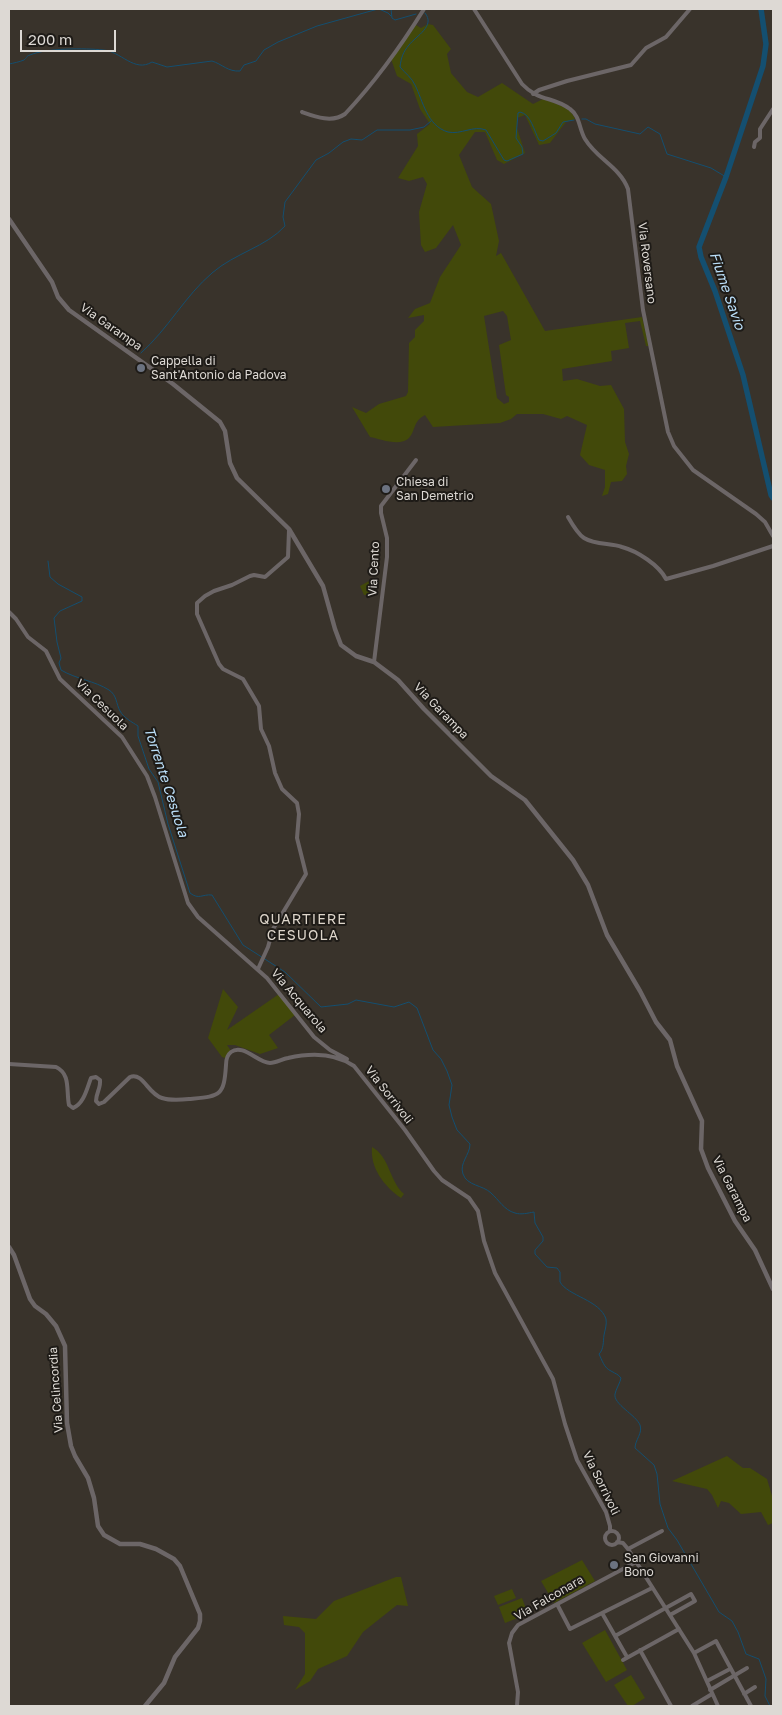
<!DOCTYPE html>
<style>
body{margin:0}
#map{position:relative;width:782px;height:1715px;overflow:hidden;background:#39332b;font-family:"Golos Text",sans-serif}
canvas{display:block}
.frame{position:absolute;inset:0;border:10px solid #ddd9d4;pointer-events:none}
.scale{position:absolute;left:20px;top:30px;width:96px;height:22px;box-sizing:border-box;border:2px solid #ddd9d4;border-top:0;padding-left:6px;font-size:15px;line-height:18px;white-space:nowrap;color:#ddd9d4;-webkit-text-stroke:4px #1e1b17;paint-order:stroke}
</style>
<div id="map">
<canvas width="782" height="1715"></canvas>
<div class="frame"></div>
<div class="scale">200 m</div>
</div>
<script>
const c = document.querySelector('canvas').getContext('2d');
c.lineJoin = 'round';
function fill(path, color) {
  c.fillStyle = color;
  c.fill(path, 'evenodd');
}
function stroke(path, color, width, dash) {
  c.strokeStyle = color;
  c.lineWidth = width;
  c.lineCap = dash ? 'butt' : 'round';
  c.setLineDash(dash || []);
  c.stroke(path);
}
function drawText(font, color, halo, rows, align = 'center') {
  c.font = font + ' "Golos Text",sans-serif';
  c.lineWidth = 4;
  c.setLineDash([]);
  c.textBaseline = 'middle';
  c.strokeStyle = halo;
  c.fillStyle = color;
  for (const [text, x, y, turn = 0] of rows) {
    c.save();
    c.translate(x, y);
    c.rotate((+turn || 0) * Math.PI / 180);
    c.textAlign = isNaN(turn) ? turn : align;
    if (halo) c.strokeText(text, 0, 0);
    c.fillText(text, 0, 0);
    c.restore();
  }
}
fill(new Path2D(`
 M428,24L433,25L451,49L447,54L451,73L467,92L478,97L502,83L533,104L543,99C555,104 570,106 575,119L566,122L550,143L539,145L525,115L517,118V128L525,153L504,164L497,160L485,132H475L459,155L472,187L491,204L499,241L496,256L501,253L545,331L642,317L649,346H646L640,321L625,323L629,348L611,351L612,361L562,369L563,381L577,379L600,386L611,385L624,409L625,442L629,454L626,466L627,474L622,481L611,482L608,494L602,496L605,487V470L589,465L580,455L587,425L567,416L561,419L543,414H517L511,419L500,423L433,427L425,415C413,421 416,430 409,438C400,447 380,439 370,437L352,407L366,413L379,404L406,396L408,392L409,343L415,337V330L424,321V315L408,318L415,309L430,303L440,277L461,245L453,225L436,248L425,252L421,245L419,212L427,184L423,177L409,181L398,178L418,146L417,134L430,124L420,109L411,84L397,76L391,59L416,25L421,28ZM503,311L507,316L511,340L499,345L506,395L509,397V402L504,404L497,398L484,316Z
 M369,581L374,591L369,595H364L360,586Z
 M223,989L238,1007L227,1030L279,994L295,1015L269,1035L278,1048L260,1054L235,1045H227L231,1051L225,1058L222,1057L208,1038Z
 M372,1147C390,1157 389,1181 404,1194L401,1198C384,1186 370,1168 372,1147Z
 M727,1456L743,1468H750L767,1479L773,1499V1523L768,1525L761,1512L741,1514L729,1503L721,1501L718,1508L712,1495L707,1489L672,1481Z
 M582,1560L595,1581L554,1603L541,1581Z
 M396,1577H401L408,1606L397,1605L363,1632L347,1656L318,1669L310,1681L295,1690L305,1674V1633L299,1627L284,1625L283,1616L316,1619L334,1601Z
 M512,1589L516,1598L498,1605L494,1596Z
 M522,1598L528,1614L505,1623L499,1607Z
 M605,1630L627,1670L606,1682L582,1643Z
 M631,1675L645,1698L632,1706H628L614,1685Z`), '#42490a');
stroke(new Path2D(`
 M379,9L388,13L391,16
 M391,9L392,18L395,20L416,14
 M425,13C436,26 416,36 409,45C403,52 401,58 400,67C405,73 412,78 415,85C423,101 427,126 448,132C461,135 473,125 486,130L504,160L507,161L523,154L522,147L516,138L518,113L520,112C531,114 534,131 539,140L543,141L556,133L563,122L574,120
 M9,64C14,63 19,62 24,60C27,58 26,56 30,55C46,48 85,48 103,50C121,51 134,73 152,62L167,67L212,61C222,64 228,72 240,71L244,65L256,61L264,50L278,42L317,26L378,9
 M582,119H586L595,124L640,134L648,127L660,134L667,154L711,168L726,177
 M141,353C168,329 185,296 212,273C235,253 266,247 285,226L283,217L285,202L316,160L329,153L343,142L351,139L362,140L377,130H410L424,127L431,121
 M48,561L50,577L58,584L82,597V601L60,611L54,618L57,642L61,658L59,663L61,670C76,679 95,681 109,690C117,695 116,704 120,711C124,718 132,722 138,726V736L149,769L158,782L168,824L190,893C199,900 202,894 212,895L243,945L285,972L321,1007L348,1004L356,1000L394,1007L409,1002L417,1008L433,1050L441,1059L447,1071L452,1085L449,1105L452,1117L457,1130L470,1144C470,1155 459,1163 463,1174C467,1186 483,1185 491,1193C499,1200 504,1210 515,1213C521,1215 528,1213 534,1212L535,1223L543,1237V1241L535,1250V1254L547,1267L557,1268L560,1272V1282C568,1296 600,1300 606,1319C607,1324 605,1330 604,1335C603,1342 604,1349 599,1354C602,1360 604,1368 611,1371C616,1374 618,1374 621,1378C620,1383 616,1389 615,1394C613,1404 636,1415 640,1425C643,1433 635,1440 635,1448L654,1465L657,1474L660,1504L668,1528L677,1540L719,1612L732,1621L738,1632L746,1654L759,1659L766,1679L765,1696L770,1706`), '#144f70', 1);
stroke(new Path2D(`
 M761,9L766,44L763,66L726,177L699,247L701,257L715,291L743,375L771,495L773,498`), '#144f70', 5.5);
stroke(new Path2D(`
 M474,9L522,84C539,102 553,96 570,109C580,116 579,129 585,139C597,159 620,167 628,189L643,310L668,432L674,446L693,470L756,514L765,522L773,536
 M533,94L539,90L567,81L631,65L646,48L666,37L690,9
 M302,112C316,117 332,123 345,114C375,82 401,46 424,9
 M754,147L755,142L760,138V129L773,109
 M568,517C572,524 578,534 584,538C595,545 611,543 622,547C637,551 659,565 666,579L713,566L773,546
 M9,612L16,619L28,637L46,651L60,679L122,737L147,776L155,797L188,903L198,917L267,978L314,1037L330,1050L347,1059
 M374,662L387,557V538L381,513V506L416,460
 M258,969L268,947L273,929L306,874L297,838L299,814L297,803L282,789L275,773L269,746L261,729L259,706L243,679L223,669L219,664L197,614V603L205,596L214,591L232,585L250,576L254,575L265,577L288,557L289,530
 M9,1064L56,1067C71,1074 66,1091 69,1105L73,1108C84,1104 87,1088 91,1078L96,1077L100,1080C101,1088 96,1093 96,1101L99,1104L104,1102L130,1077C143,1072 148,1094 162,1098C171,1101 180,1100 189,1099C220,1096 224,1097 226,1065C226,1060 227,1055 231,1052C243,1043 258,1063 270,1063C276,1063 282,1059 288,1058C310,1053 335,1053 354,1066L405,1130L434,1171L442,1180L469,1198L478,1211L484,1241L495,1273L553,1379L565,1424L577,1460L606,1512L610,1526V1531
 M605 1538a7 7 0 1 1 14 0a7 7 0 1 1-14 0Z
 M617,1542L623,1543L628,1549L694,1653L718,1706
 M628,1549L662,1531
 M557,1604L570,1629L652,1588
 M602,1613L627,1657
 M615,1636L691,1594L695,1601L670,1615
 M640,1650L671,1706
 M694,1653L716,1641L751,1706
 M623,1660L679,1629
 M707,1681L730,1669
 M710,1690L747,1668
 M744,1694L755,1687
 M517,1706L518,1692L509,1643L512,1633L518,1625L636,1562
 M692,1706L712,1694`), '#6c6667', 4);
stroke(new Path2D(`
 M9,219L52,282L58,297L69,310L173,384L220,422L225,431L230,463L237,478L289,529L323,586L335,629L341,645L356,656L374,662L398,680L424,709L491,776L525,800L573,860L588,885L607,935L640,991L656,1022L670,1040L677,1066L702,1121L701,1149L708,1168L735,1221L755,1250L773,1289
 M9,1247L14,1255L30,1299L35,1306L46,1314L56,1326L65,1346L67,1423L71,1446L75,1456L88,1478L94,1498L98,1526L104,1535L120,1544H140L156,1549L174,1559L180,1566L200,1614V1621L198,1628L175,1657L164,1683L145,1706`), '#6c6667', 4.5);
for (const [x, y, r, color] of [
 [141,368,5,"#6b7280"],
 [386,489,5,"#6b7280"],
 [614,1565,5,"#6b7280"]
]) {
  const dot = new Path2D();
  dot.arc(x, y, r, 0, 2 * Math.PI);
  c.fillStyle = color;
  c.fill(dot);
  stroke(dot, '#1e1b17', 2);
}
drawText('12px', '#ddd9d4', '#1e1b17', [
 ["Via Roversano",647,263,83],
 ["Via Garampa",111,327,35],
 ["Via Cento",374,569,-87],
 ["Via Cesuola",102,705,44],
 ["Via Garampa",441,711,46],
 ["Via Acquarola",299,1001,50],
 ["Via Sorrivoli",389,1095,52],
 ["Via Garampa",732,1189,63],
 ["Via Celincordia",56,1390,-94],
 ["Via Sorrivoli",601,1483,64],
 ["Via Falconara",549,1598,-30]
]);
drawText('12px', '#ddd9d4', '#1e1b17', [
 ["Cappella di",151,361],
 ["Sant'Antonio da Padova",151,375],
 ["Chiesa di",396,482],
 ["San Demetrio",396,496],
 ["San Giovanni",624,1558],
 ["Bono",624,1572]
], 'left');
drawText('italic 14px', '#badef8', '#1e1b17', [
 ["Fiume Savio",727,291,71],
 ["Torrente Cesuola",166,782,72]
]);
c.letterSpacing = '1px';
drawText('14px', '#ddd5ca', '#1e1b17', [
 ["QUARTIERE",303,920],
 ["CESUOLA",303,936]
]);
c.letterSpacing = '0px';
</script>
